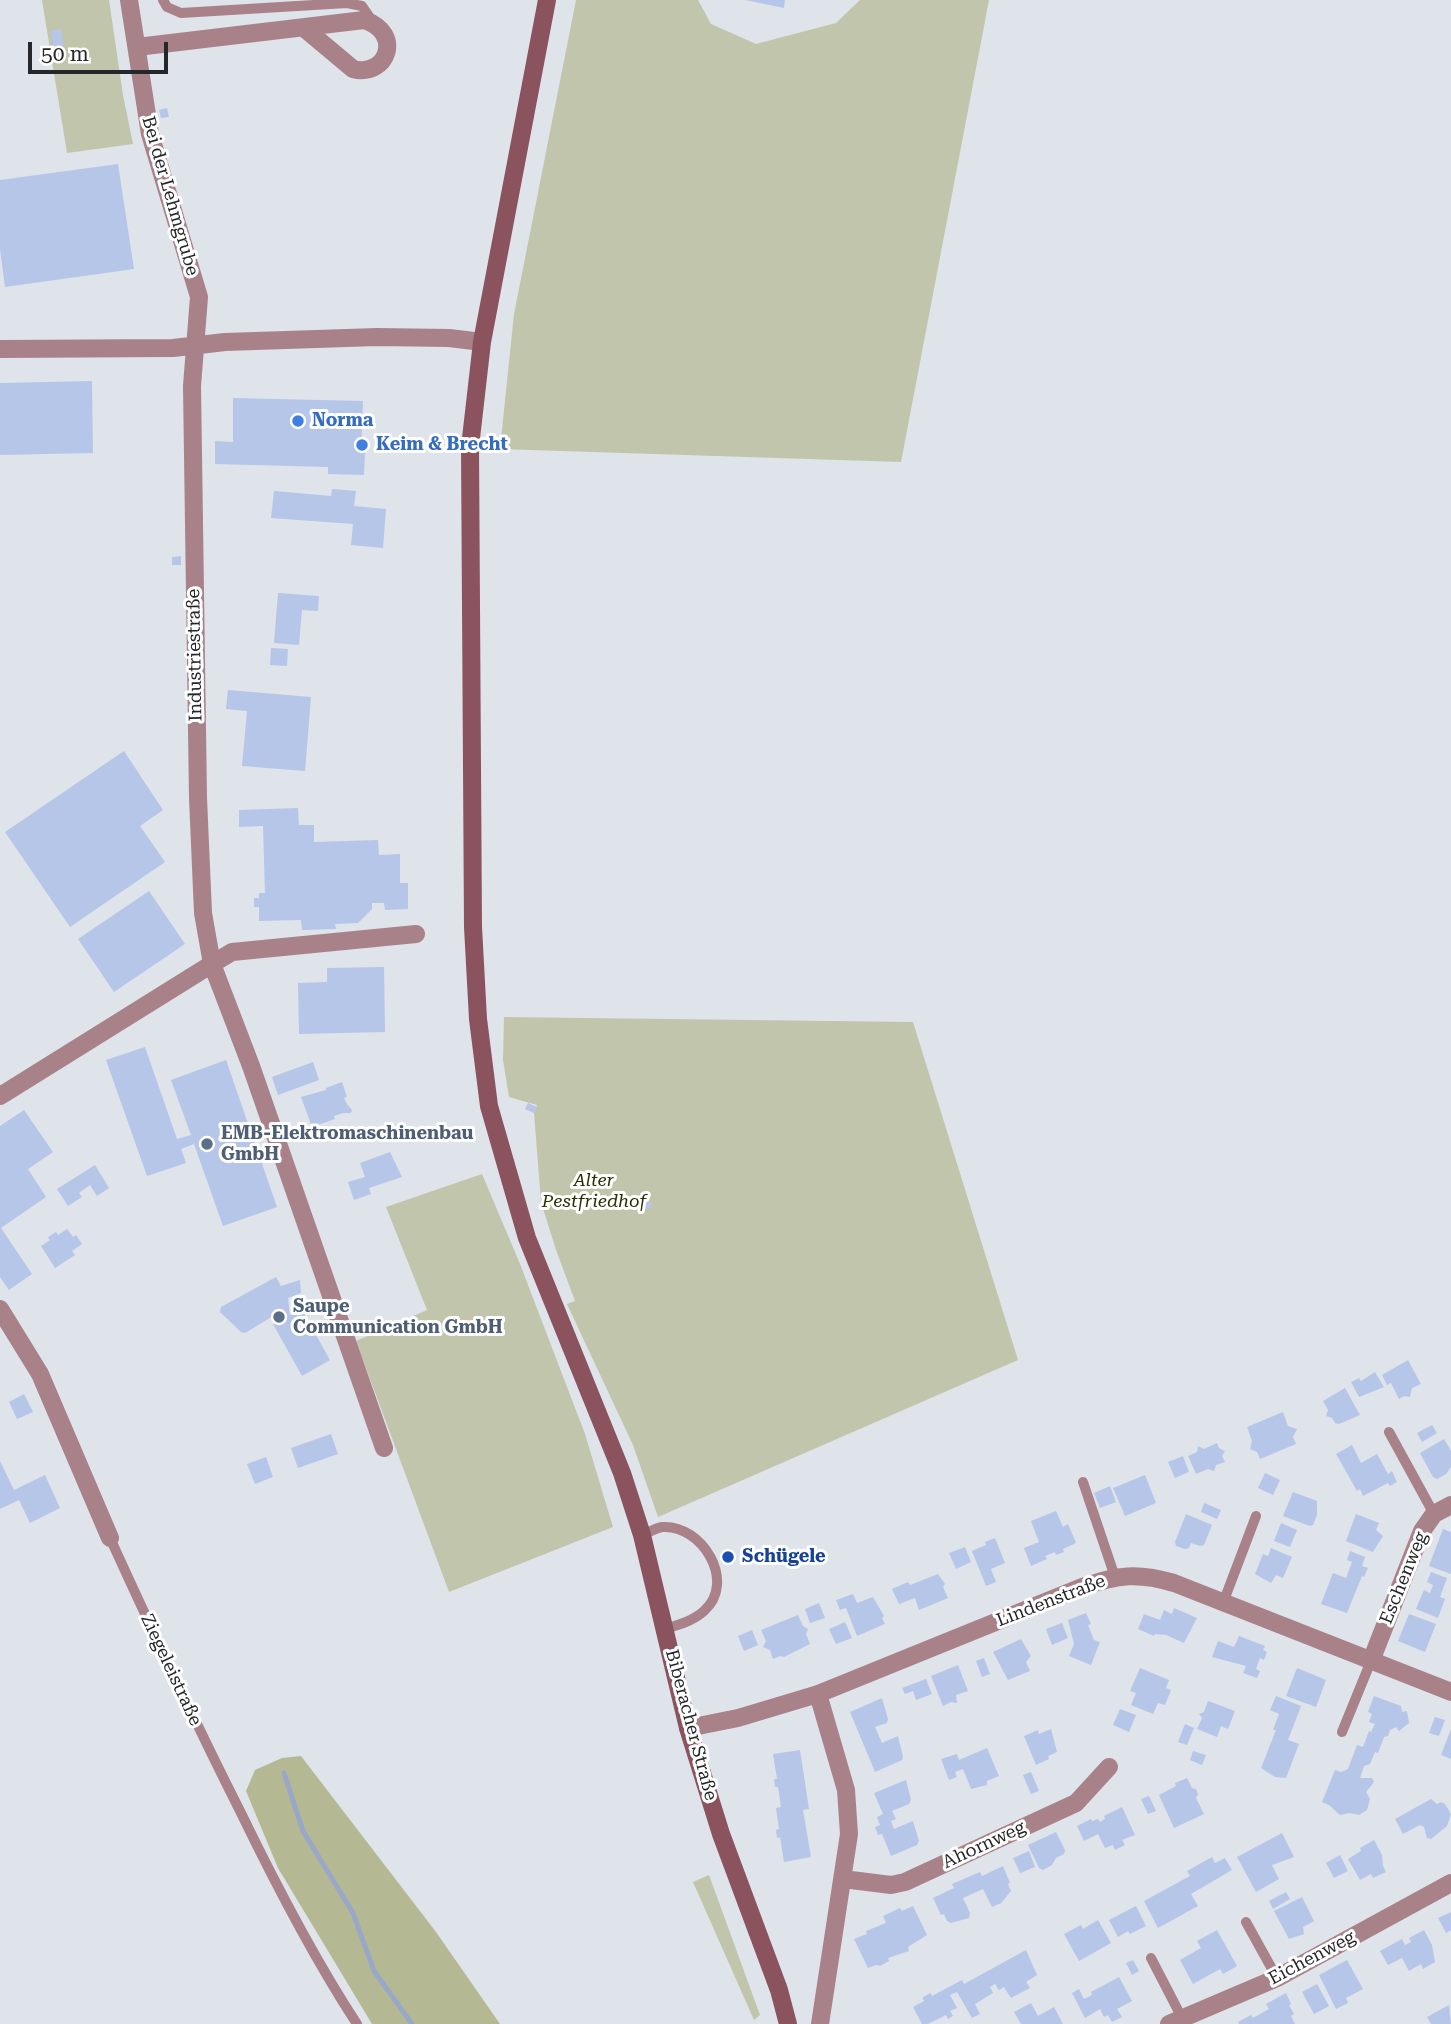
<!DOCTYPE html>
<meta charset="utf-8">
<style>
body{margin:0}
#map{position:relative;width:1451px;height:2024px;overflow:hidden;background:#dfe3ea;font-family:"Roboto Serif",serif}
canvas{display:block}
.scale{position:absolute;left:28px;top:42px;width:140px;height:32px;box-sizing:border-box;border:4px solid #252629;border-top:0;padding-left:9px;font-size:21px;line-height:24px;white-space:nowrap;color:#252629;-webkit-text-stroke:5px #fff;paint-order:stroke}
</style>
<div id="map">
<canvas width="1451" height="2024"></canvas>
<div class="scale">50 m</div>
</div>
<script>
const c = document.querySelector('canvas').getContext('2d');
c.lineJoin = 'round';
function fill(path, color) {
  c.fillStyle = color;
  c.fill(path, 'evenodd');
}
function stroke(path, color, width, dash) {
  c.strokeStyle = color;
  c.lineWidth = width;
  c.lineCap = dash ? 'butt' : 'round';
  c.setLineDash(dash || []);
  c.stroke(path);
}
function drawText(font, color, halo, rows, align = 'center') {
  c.font = font + ' "Roboto Serif",serif';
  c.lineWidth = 6;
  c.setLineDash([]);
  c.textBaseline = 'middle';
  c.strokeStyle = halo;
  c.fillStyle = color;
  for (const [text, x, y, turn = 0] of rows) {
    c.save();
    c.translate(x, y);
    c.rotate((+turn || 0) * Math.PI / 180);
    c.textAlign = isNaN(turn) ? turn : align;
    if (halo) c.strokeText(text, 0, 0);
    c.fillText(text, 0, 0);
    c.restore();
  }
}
fill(new Path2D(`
 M42,0H109L123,95L133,144L67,153Z
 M576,0H698L711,24L756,44L836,23L860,0H989L901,462L500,449L514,314Z
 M504,1017L913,1022L1018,1360L658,1517L633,1445L567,1304L575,1301L556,1250L541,1202L534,1113L537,1105L509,1097L503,1060Z
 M482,1174L520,1264L585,1434L613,1527L449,1592L356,1341L427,1310L386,1207Z
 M709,1875L760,2015L754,2020L693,1882Z`), '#c1c5ab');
fill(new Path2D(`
 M301,1756L436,1932L500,2024H372L278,1868L246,1791L255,1770L282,1758Z`), '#b4b994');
stroke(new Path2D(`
 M284,1773L303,1831L353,1913L374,1971L412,2024`), '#99a8c9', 5);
fill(new Path2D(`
 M745,0H785L784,8Z
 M61,29L64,50L54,52L51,31Z
 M167,108L169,117L161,118L159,110Z
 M118,164L134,269L5,287L0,249V180Z
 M92,381L93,453L0,455V383Z
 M233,398L363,401L361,452H365L364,475L328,474V467L215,464V441L233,442Z
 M332,489L356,491L354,506L386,509L383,548L351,545L353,524L271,518L274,491L331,496Z
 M181,556V565H172V557Z
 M278,593L319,596L318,611L302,610L299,645L274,643Z
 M271,648L288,649L287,666L270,665Z
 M228,690L311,697L305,771L242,766L247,711L226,709Z
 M124,751L163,810L140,826L165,862L70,927L5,832Z
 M298,808L299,825H314V842L378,840L379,855L400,854V883H408V909L385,910L384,903H372V909L358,923L335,924L336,929L302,930L301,920L259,921V907H254V898H259V893H265L263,826L239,827V810Z
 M149,891L185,944L114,992L78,939Z
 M384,967L385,1032L299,1034L298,983L327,982V968Z
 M145,1047L177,1139L191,1135L171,1080L226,1060L277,1207L223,1226L194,1144L181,1149L186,1163L147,1176L106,1060Z
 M313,1062L319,1080L278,1095L272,1077Z
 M342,1082L347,1097L344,1098L347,1104L352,1110L351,1113H343L334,1116L335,1119L312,1127L301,1097L326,1090V1088Z
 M528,1103L537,1107L534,1113L525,1109Z
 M24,1110L53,1152L28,1169L46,1197L1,1228L32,1274L9,1290L0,1277V1126Z
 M390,1152L402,1177L369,1188L371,1194L354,1200L348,1182L365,1177L360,1163Z
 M95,1165L109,1188L97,1196L90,1185L79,1193L82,1197L68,1206L57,1189Z
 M649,1200L652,1208L641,1209L640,1201Z
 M67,1229L73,1237L76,1235L82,1244L72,1251L75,1255L55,1268L41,1246L50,1240L48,1237L56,1232L58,1235Z
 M276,1277L281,1286L300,1280L301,1293L288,1298L290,1315L301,1308L330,1360L302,1376L273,1324L277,1322L273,1316L245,1333L241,1332L220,1312L221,1307Z
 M1408,1360L1421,1384L1412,1388L1410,1397L1404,1396L1399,1399L1391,1383L1387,1385L1382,1375Z
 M1375,1372L1384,1387L1359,1397L1351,1382L1359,1378L1361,1381Z
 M1345,1388L1360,1415L1339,1424L1335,1423L1332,1418L1326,1416L1328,1410L1323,1401Z
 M24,1394L33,1412L17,1419L9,1402Z
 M1283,1412L1288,1426L1297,1429L1293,1437L1296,1444L1260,1459L1257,1452L1250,1449L1252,1441L1247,1427Z
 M1432,1425L1437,1433L1422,1442L1417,1433Z
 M331,1434L338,1454L298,1468L291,1448Z
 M1444,1439L1451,1451V1467L1446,1474L1437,1479L1433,1477L1420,1453Z
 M1217,1443L1219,1448L1225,1451L1222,1456L1225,1462L1216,1465L1214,1471L1208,1469L1196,1474L1188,1456L1197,1452L1198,1446L1204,1449Z
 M1352,1445L1361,1463L1377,1454L1388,1474L1392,1471L1397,1482L1390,1486L1388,1483L1363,1496L1360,1489L1357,1491L1336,1454Z
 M1183,1456L1189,1472L1175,1478L1168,1462Z
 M266,1457L273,1477L255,1484L247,1464Z
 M0,1461L14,1490L45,1475L60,1508L30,1523L19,1500L0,1509Z
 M1265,1473L1280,1480L1273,1495L1258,1488Z
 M1145,1475L1156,1503L1125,1516L1113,1488Z
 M1110,1486L1116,1502L1100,1508L1094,1493Z
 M1293,1492L1317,1501V1515L1313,1525L1310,1526L1283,1516Z
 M1204,1503L1221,1510L1217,1519L1201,1512Z
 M1056,1511L1063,1527L1068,1524L1076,1543L1063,1549L1064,1552L1056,1555L1055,1552L1045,1556L1047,1559L1031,1566L1024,1548L1039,1542L1031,1521Z
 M1186,1514L1212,1525L1204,1545L1200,1546L1191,1543L1189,1548L1185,1549L1176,1546L1175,1542Z
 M1356,1514L1379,1523L1376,1530L1383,1536L1373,1552L1346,1541Z
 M1281,1523L1297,1530L1290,1547L1274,1541Z
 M1443,1529L1451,1532V1574L1429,1566Z
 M995,1538L1005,1563L991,1569L996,1582L986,1586L972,1551L986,1545L985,1542Z
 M965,1547L971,1562L956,1569L949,1553Z
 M1271,1548L1292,1557L1283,1578L1276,1575L1271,1583L1255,1574L1263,1554L1268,1556Z
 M1350,1551L1365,1557L1362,1566L1368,1568L1364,1577L1362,1576L1347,1613L1321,1604L1333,1573L1346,1578L1352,1562L1347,1560Z
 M1431,1572L1447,1578L1440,1597L1445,1599L1438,1618L1416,1609L1424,1590L1430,1593L1433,1585L1427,1582Z
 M938,1574L945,1584L943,1587L948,1598L919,1610L915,1598L899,1604L892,1589L908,1582L910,1585Z
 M853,1594L857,1603L873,1597L884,1616L882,1618L885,1624L857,1636L846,1608L840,1610L836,1600Z
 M819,1603L825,1618L810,1623L805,1609Z
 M1174,1608L1197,1618L1184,1643L1166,1635L1155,1634L1154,1636L1138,1629L1144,1614L1160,1620L1164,1610L1172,1614Z
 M1086,1613L1091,1624L1088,1625L1094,1640L1100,1642L1091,1665L1069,1656L1074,1644L1068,1620Z
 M1409,1614L1436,1624L1425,1652L1398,1641Z
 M798,1615L803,1626L808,1629L806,1634L810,1644L784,1657L780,1656L773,1659L770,1650L763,1647L766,1641L761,1630Z
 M845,1622L852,1638L836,1644L829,1629Z
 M1062,1623L1068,1638L1052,1645L1046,1629Z
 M752,1630L758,1645L744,1651L738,1636Z
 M1239,1636L1265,1646L1263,1650L1267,1652L1264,1660L1260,1658L1256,1669L1260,1671L1257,1678L1243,1673L1246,1666L1212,1657L1218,1641L1234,1647Z
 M1021,1639L1031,1656L1026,1662L1030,1671L1008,1680L993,1652Z
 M984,1658L990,1674L982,1677L976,1661Z
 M958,1665L968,1691L956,1695L957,1703L951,1702L943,1706L931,1676Z
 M1140,1668L1169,1680L1166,1688L1171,1690L1165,1705L1158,1703L1153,1714L1131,1705L1136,1693L1130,1691Z
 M1297,1668L1326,1680L1316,1707L1286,1696Z
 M926,1679L932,1694L916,1700L913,1691L905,1694L902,1688Z
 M1276,1696L1301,1706L1288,1740L1299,1744L1286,1778L1275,1777L1261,1768L1276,1730H1273L1279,1714L1270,1710Z
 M1374,1696L1401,1706L1402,1712L1407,1711L1409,1723L1399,1731L1396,1727L1390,1730L1388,1736L1384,1737L1378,1753L1375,1752L1370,1764L1364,1766L1360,1778H1372L1374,1782L1366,1792L1370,1799L1367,1810L1359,1815L1350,1813L1340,1815L1329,1805L1322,1802L1335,1770L1341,1772L1348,1769L1357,1745L1363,1747L1369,1731L1371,1732L1375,1724L1369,1722L1372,1714L1368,1712Z
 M882,1698L888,1719L887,1723L875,1727L882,1743L898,1736L903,1757L902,1760L875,1772L850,1712Z
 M1208,1701L1235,1711L1228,1729L1221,1726L1217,1737L1197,1729L1202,1718L1199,1714L1204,1712Z
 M1120,1709L1136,1715L1129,1732L1113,1725Z
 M1435,1717L1445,1720L1439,1736L1429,1733Z
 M1185,1724L1194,1728L1187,1745L1178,1742Z
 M1051,1729L1057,1752L1048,1756L1049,1759L1036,1765L1024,1736L1038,1730L1039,1734Z
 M1451,1729V1759L1441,1755Z
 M987,1748L999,1776L987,1781V1785L971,1789L963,1769L955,1772L957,1777L949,1780L941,1759L957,1754L959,1760Z
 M800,1750L809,1809L803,1810L811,1857L784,1862L780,1837L777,1838L776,1830L779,1829L776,1808L781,1807L778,1787H775L774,1779H777L773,1754Z
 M1193,1751L1206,1755L1202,1765L1190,1760Z
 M1031,1772L1039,1791L1031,1794L1023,1775Z
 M1187,1778L1192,1788L1196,1789L1198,1794L1196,1798L1204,1814L1174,1828L1159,1795L1176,1786L1175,1783Z
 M906,1780L911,1800L909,1804L892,1811L896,1819L891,1821L894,1829L913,1821L919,1841L917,1845L891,1856L882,1834L878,1835L875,1827L880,1825L877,1817L883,1814L874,1793Z
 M1149,1796L1156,1811L1148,1814L1141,1799Z
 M1431,1799L1437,1804L1441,1802L1445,1804L1451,1814L1447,1826L1431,1839L1427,1838L1424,1827L1420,1825L1403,1834L1395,1819Z
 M1122,1807L1135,1835L1122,1840L1125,1845L1115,1850L1113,1845L1105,1848L1098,1834L1084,1841L1077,1826L1091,1819L1092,1821L1098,1819L1100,1822L1105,1819L1104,1816Z
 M1056,1832L1065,1850L1064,1854L1056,1858L1052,1865L1043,1870L1039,1868L1028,1845Z
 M1282,1833L1294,1857L1272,1865L1279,1879L1256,1892L1237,1857Z
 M1374,1840L1382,1855L1383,1866L1386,1872L1373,1878L1371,1874L1360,1880L1348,1859L1361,1851L1360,1848Z
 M1029,1851L1035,1867L1020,1873L1013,1858Z
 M1340,1855L1348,1871L1334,1878L1326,1863Z
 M1212,1857L1215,1863L1225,1858L1232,1870L1191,1894L1198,1906L1158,1928L1144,1901L1190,1876L1187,1871Z
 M1003,1866L1010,1883L1008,1884L1011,1891L1001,1903L992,1907L983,1889L963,1898L970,1913L969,1918L951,1923L947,1921L944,1914L941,1915L933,1898L954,1888L952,1884L980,1872L982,1876Z
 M1286,1892L1290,1899L1273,1909L1269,1901Z
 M1302,1897L1314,1921L1303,1927L1304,1934L1289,1939L1274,1911Z
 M913,1906L927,1935L908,1947L909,1951L888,1958L889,1961L880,1966L876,1965L868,1968L854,1939L867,1934L866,1931L886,1923L883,1916L900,1908L902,1911Z
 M1136,1906L1146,1926L1130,1934L1128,1931L1118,1937L1109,1920Z
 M1451,1912V1930L1446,1933L1438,1918Z
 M1098,1920L1111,1943L1079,1961L1064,1934L1081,1925L1083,1929Z
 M1217,1930L1237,1966L1223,1974L1220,1969L1193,1984L1180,1960L1201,1948L1197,1941Z
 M1424,1930L1432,1945L1435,1962L1423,1969L1421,1964L1409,1971L1402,1958L1388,1965L1380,1951L1402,1939L1405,1945L1411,1942L1409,1938Z
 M1026,1950L1037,1975L1026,1982L1030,1988L1011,1998L1004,1987L999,1990L995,1984L990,1987L993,1993L975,2004L980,2014L972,2018L957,1992L950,1995L957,2008L950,2011L953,2016L948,2019L946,2015L928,2024H922L913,2007L924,2001L922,1998L930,1993L932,1996L962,1980L964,1984Z
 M1133,1960L1139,1971L1132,1975L1126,1963Z
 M1347,1960L1363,1989L1346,1998L1348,2003L1336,2009L1319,1975Z
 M1119,1977L1132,2001L1117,2009L1122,2017L1112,2022L1108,2015L1104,2017L1100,2009L1085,2018L1072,1993L1079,1989L1084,1999L1092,1995L1091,1992Z
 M1317,1984L1329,2006L1314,2014L1302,1992Z
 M1286,1993L1291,2004L1289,2005L1294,2014L1291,2016L1295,2024H1239L1238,2022L1251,2015L1253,2018L1269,2009L1266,2004Z
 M1031,2003L1038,2016L1054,2007L1063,2024H1021L1014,2012Z
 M1449,2005L1451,2024H1431L1427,2017Z`), '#b6c6e8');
stroke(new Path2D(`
 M163,0L167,7L181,13L347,3L362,6L373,22
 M1389,1432L1434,1514
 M1083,1482L1115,1577
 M642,1535C648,1533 656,1528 662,1527C702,1524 737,1582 704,1611C693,1621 678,1625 665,1629
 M110,1538C152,1630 195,1722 241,1813C276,1885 313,1957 357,2024
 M1223,1603L1256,1516
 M1342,1732L1371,1661
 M1246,1922L1277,1978
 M1151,1958L1182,2018`), '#a98189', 10);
stroke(new Path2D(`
 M137,47L364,20C404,33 387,78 353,69L304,28
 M0,349L173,348L225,342L377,337L449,338L482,342
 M0,1096L212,964L203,913L198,798L192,386L199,297L150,134L129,0
 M0,1309L40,1374L110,1538
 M384,1448L251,1066L212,964L232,952L416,934
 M1371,1661L1422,1531L1434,1514L1451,1505
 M818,1694L846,1790L849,1834L820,2024
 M688,1728L738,1718L818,1694L1082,1587C1118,1575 1137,1572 1174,1583L1451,1692
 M843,1879L891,1885L905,1882L1076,1803L1109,1767
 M1169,2024L1277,1978L1451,1883`), '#a98189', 18);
stroke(new Path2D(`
 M547,0L482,342L470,447L473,927L478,1019L489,1106L527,1238L622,1473L642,1535L688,1728L721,1834L779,1990L788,2024`), '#8a535e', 18);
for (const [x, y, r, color] of [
 [298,421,7,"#3f7fe0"],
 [362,445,7,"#3f7fe0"],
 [207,1144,7,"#5c6f8a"],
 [279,1317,7,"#5c6f8a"],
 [728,1557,7,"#1a4fb4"]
]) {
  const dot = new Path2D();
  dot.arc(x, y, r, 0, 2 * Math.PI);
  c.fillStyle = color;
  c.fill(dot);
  stroke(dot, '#fff', 2.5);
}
drawText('18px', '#252629', '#fff', [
 ["Bei der Lehmgrube",170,196,74],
 ["Industriestraße",195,655,-91],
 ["Eschenweg",1404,1578,-68],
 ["Lindenstraße",1051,1601,-21],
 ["Ziegeleistraße",171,1670,65],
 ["Biberacher Straße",691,1725,75],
 ["Ahornweg",984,1845,-25],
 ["Eichenweg",1312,1958,-28]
]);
drawText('bold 18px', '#366cbe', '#fff', [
 ["Norma",312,421],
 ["Keim & Brecht",376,445]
], 'left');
drawText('bold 18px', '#4e5e75', '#fff', [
 ["EMB-Elektromaschinenbau",221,1134],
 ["GmbH",221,1155],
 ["Saupe",293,1307],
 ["Communication GmbH",293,1328]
], 'left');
drawText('italic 18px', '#2a2e00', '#fff', [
 ["Alter",594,1181],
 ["Pestfriedhof",594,1202]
]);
drawText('bold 18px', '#164399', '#fff', [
 ["Schügele",742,1557]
], 'left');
</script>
